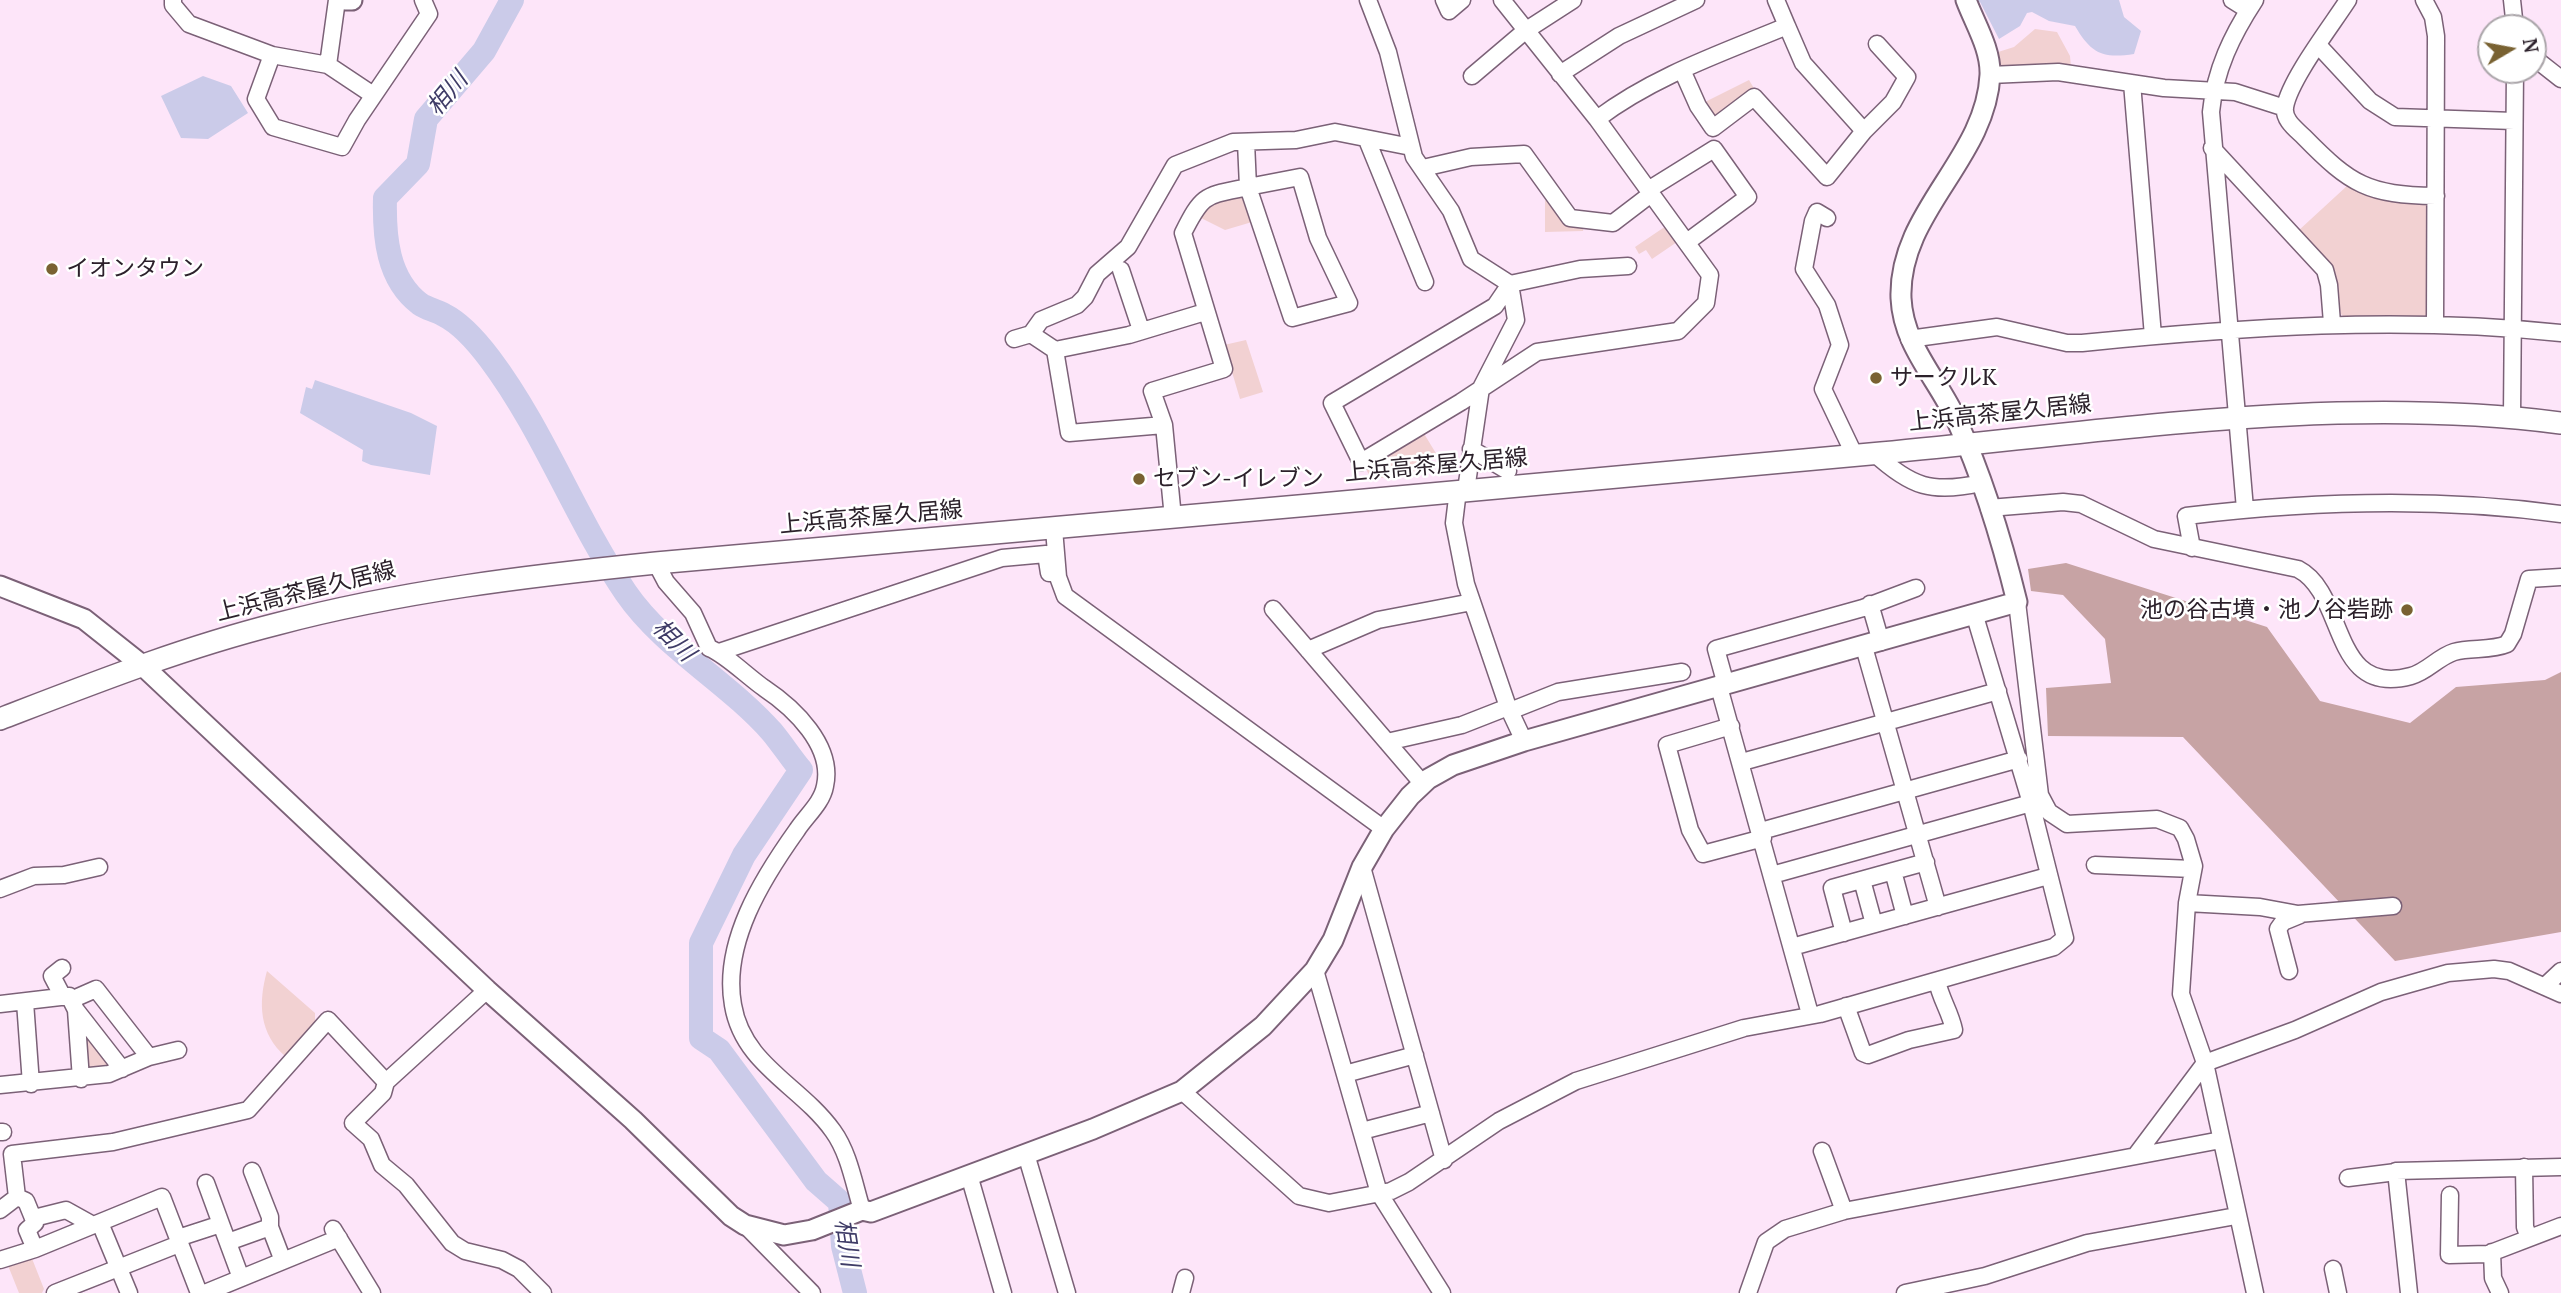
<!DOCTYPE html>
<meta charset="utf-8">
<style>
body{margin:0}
#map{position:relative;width:2561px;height:1293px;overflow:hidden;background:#fde5f9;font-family:"PT Serif",serif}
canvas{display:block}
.north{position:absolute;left:2477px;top:14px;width:70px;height:70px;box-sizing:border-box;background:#fff;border:2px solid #aba6aa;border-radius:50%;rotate:80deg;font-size:19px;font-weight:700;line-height:28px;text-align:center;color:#2c212b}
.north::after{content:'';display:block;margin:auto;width:24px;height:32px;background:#796232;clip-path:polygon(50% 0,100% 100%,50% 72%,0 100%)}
</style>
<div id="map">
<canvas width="2561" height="1293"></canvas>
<div class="north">N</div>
</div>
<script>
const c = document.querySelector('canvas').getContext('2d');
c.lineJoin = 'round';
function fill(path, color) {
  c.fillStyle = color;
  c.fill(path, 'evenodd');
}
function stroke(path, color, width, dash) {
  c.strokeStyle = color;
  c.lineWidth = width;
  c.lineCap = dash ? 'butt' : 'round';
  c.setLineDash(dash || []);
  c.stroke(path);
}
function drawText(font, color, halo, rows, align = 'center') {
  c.font = font + ' "PT Serif","Noto Sans JP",serif';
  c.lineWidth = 5;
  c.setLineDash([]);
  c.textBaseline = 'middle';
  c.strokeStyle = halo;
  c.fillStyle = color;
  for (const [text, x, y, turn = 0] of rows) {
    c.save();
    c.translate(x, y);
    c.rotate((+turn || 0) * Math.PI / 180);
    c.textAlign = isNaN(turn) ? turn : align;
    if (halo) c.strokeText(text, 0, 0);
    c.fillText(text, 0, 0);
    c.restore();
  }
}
fill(new Path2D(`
 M2035,29L2057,32L2070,56L2071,67H2003L1997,64L1995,53L2014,47Z
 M1749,80L1755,90L1718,117L1711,116L1703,103Z
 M2348,185L2380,199L2422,202L2428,207L2430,311L2424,317H2344L2341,314L2331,268L2298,231Z
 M1238,196L1245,200L1252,222L1225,230L1199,217L1208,204Z
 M1545,200L1584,226L1583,231L1545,232Z
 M1666,226L1677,242L1652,259L1646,250L1639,254L1635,247Z
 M1246,340L1263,392L1240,399L1224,345Z
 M1423,432L1437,455L1408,475L1371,479L1365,467Z
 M267,971L315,1013V1026L286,1057C259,1034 258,1003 267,971Z
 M85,1029L110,1060L109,1068L87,1070Z
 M31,1256L44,1289L42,1293H19L7,1263Z`), '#f2d1d2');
fill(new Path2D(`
 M2066,563L2267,627L2320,701L2410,723L2456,687L2545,680L2561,672V932L2395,961L2183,737L2048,736L2046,688L2111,683L2105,639L2063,595L2031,591L2028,569Z`), '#c7a3a4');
fill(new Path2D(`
 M1974,0H2119L2124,17L2141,31L2134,54C2102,59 2091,53 2075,26L2049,21L2032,12L2027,13L2020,26L1999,39L1980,2L1975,3Z
 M203,76L231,86L248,113L208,139L181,138L161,96Z
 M315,380L411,413L437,426L430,475L371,465L362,461L363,450L300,413L306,387L312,389Z`), '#cbcbe9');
stroke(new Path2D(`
 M512,0L484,51L426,119L418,164L385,198C384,236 387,279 420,304C427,309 436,310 444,315C462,324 478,343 490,359C544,431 575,518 626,593C664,648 728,682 772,732C782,744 791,758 801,770L744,855L701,943V1038L719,1050L816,1181L840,1202L843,1246L855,1293`), '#cbcbe9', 24);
const minor = new Path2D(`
 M173,0V5L189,24L272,55L256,99L273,127L342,147L357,120L429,14L423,0
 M1368,0L1388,52L1414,157L1451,211L1471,259L1510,284L1580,269L1628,266
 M1444,0L1449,11L1462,0
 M1502,0L1597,119L1710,275L1706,303L1678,331L1537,352L1461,402L1361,462L1332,403L1495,306L1510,284
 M2232,0L2248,10
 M2348,0C2332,25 2290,79 2285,107C2283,120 2296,129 2304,137C2351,185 2368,195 2436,196
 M2424,0L2433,17L2436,36L2435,323
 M2512,0L2515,28
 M1787,26L1803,63L1864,131L1893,102L1907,77L1877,44
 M2318,45L2370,101L2395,117L2514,121
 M272,55L328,65L373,95
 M2533,57L2561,79
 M328,65L337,0
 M1682,70L1698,106L1713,128L1754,97L1827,177L1864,131
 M1560,74L1619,36L1696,0
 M1990,75L2058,72L2164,88L2235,92L2285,108
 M1472,76L1525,31L1573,0
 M2132,83L2153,336
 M1597,119C1654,76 1722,53 1787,26L1776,0
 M1367,140L1425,282
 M2212,148L2325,270L2329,285L2332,323
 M1423,168L1471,157L1524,154L1570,218L1613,223L1651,194
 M1648,190L1714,149L1748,197L1687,242
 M1827,218L1817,212L1813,221L1804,269L1827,305L1840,345L1823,389L1854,454
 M1121,270L1141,330
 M1031,334L1055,350L1129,335L1205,312
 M1014,339L1031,334L1041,320L1077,305L1085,297L1097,274L1128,247L1175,165L1233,142L1296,140L1335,132L1411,147
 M1909,339L1997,327L2067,343H2082C2242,327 2400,316 2561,333
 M1055,350L1069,433L1164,425
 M2512,416L2515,70
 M1471,449L1508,471
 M1874,453C1911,487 1932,494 1981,483
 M1458,490L1454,523L1466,584L1508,707L1524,741
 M1466,490L1481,388L1516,320L1510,284
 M1989,508L2063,502L2081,504L2154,539L2298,569C2347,594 2330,698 2411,676C2427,672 2438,657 2454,652C2470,647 2491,651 2507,644L2513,634L2529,579L2561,577
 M2245,509L2211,112C2215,70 2232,35 2255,0
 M1173,518L1164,425L1152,391L1224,369L1183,233C1203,193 1205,196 1248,187L1292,318L1349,303L1318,238L1300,177L1248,187L1246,142
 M1054,529L1058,577L1065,596L1384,829
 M2192,548L2186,516C2310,501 2437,497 2561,514
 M656,563L666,582L693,613L709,648C725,654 747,676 764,688C794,708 834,746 825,786C822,803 806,816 797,830C762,879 722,943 733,1005C743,1065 800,1085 833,1131C849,1153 854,1184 862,1210
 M2017,602L2040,795L2049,812L2067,824L2157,819L2180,828L2186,839L2194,866L2187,903L2181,994L2205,1063L2255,1293
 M1870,604L1881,642
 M1273,609L1423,784
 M1864,647L1938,907
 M1308,650L1378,620L1472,602
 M719,652L1002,558L1046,554L1049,573
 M1726,685L1716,649L1863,608L1916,588
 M1719,687L1810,1014
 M1510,711L1558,692L1682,672
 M1731,726L1667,745L1690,830L1703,854L1763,838
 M1387,742L1462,725L1508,707
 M1742,762L1998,691
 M1761,831L2019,759
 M2095,865L2193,869
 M1362,867L1444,1160
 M1893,871L1905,916
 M1772,875L2031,803L2038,797
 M1862,880L1874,924
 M0,889L34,876L64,875L99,867
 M2187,903L2260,907L2298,914L2393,906
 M1844,933L1832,888L1926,862
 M1792,947L2048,876
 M62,968L52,976L63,997
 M1315,970L1379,1193L1442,1293
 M2289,971L2278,929L2283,922L2300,915
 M2545,986L2561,971
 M71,1000L96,989L149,1057
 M25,1002L31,1084
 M0,1004L69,996L76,1010L81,1079
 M1846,1006L1863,1053L1868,1055L1909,1040L1954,1030C1950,1011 1941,1000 1937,981
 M76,1010L122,1069
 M1345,1074L1415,1055
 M386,1082L383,1093L353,1123L371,1139L382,1165L406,1185L452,1243L465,1251L502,1260L519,1269L543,1293
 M0,1085L109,1074L149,1057L178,1050
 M1182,1091L1299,1196L1329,1203L1391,1191L1409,1182L1499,1121L1576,1081L1744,1028L1820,1014L2054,947L2065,938L2031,803L1974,613
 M1362,1131L1431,1113
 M0,1132H3
 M1822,1151L1844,1211
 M1026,1154L1067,1293
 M2136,1155L2205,1063L2295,1030L2381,992L2448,973L2494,969L2509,971L2561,994
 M2524,1167L2525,1227L2529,1238
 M252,1171L270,1217V1227
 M969,1175L1003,1293
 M2348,1178L2396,1172
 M206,1183L221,1224
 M2450,1195L2449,1255L2488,1254L2561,1226
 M17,1197L26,1201L35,1223L27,1230L35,1249
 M0,1210L17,1197L12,1154L113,1142L248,1110L328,1020L386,1082L487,990
 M34,1218L66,1210L93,1225
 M100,1223L129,1293
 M745,1225L812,1293
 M333,1229L372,1293
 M178,1238L221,1224L241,1278
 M228,1242L270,1227L283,1261
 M2492,1252L2493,1278L2500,1293
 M0,1260L35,1249L162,1197L199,1293
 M2333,1269L2338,1293
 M55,1293L179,1244
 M205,1293L339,1238
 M1181,1293L1185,1278
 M1748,1293L1766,1242L1785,1229L1844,1211L2221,1140
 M1905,1293L1985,1276L2087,1243L2236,1216
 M2409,1293L2396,1171L2561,1167`);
const tertiary = new Path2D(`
 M345,0H352
 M0,586L84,619L142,665L487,990L633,1120L731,1216L745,1225L784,1235L812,1230L862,1210L871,1212L1093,1129L1182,1091L1263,1026L1315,970L1333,940L1362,867L1384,829L1410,796L1428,779L1453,765L1524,741L2017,602C2002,541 1983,478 1957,421C1938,379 1903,346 1901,298C1898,212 1986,159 1990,75C1991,49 1975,24 1966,0`);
const secondary = new Path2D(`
 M0,719C91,684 182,648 277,624C402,591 528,576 656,563C1064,528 1473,490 1881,453C2107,432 2334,394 2561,423`);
stroke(minor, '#7b6177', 19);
stroke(tertiary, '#7b6177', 23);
stroke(secondary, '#7b6177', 24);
stroke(minor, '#fff', 16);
stroke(tertiary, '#fff', 19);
stroke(secondary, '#fff', 21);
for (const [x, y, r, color] of [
 [52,269,7,"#796232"],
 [1876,378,7,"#796232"],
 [1139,479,7,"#796232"],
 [2407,610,7,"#796232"]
]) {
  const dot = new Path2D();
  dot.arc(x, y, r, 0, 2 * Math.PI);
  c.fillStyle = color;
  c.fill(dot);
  stroke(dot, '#fff', 2.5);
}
drawText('23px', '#2c212b', '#fff', [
 ["イオンタウン",66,269],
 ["サークルK",1890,378],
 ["セブン-イレブン",1153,479],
 ["池の谷古墳・池ノ谷砦跡",2393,610,"right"]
], 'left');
drawText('23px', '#2c212b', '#fff', [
 ["上浜高茶屋久居線",2000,414,-6],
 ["上浜高茶屋久居線",1436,466,-5],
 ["上浜高茶屋久居線",871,518,-5],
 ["上浜高茶屋久居線",306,592,-14]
]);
drawText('italic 24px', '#3f3c67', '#fff', [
 ["相川",448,94,-50],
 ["相川",673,641,45],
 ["相川",846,1243,81]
]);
</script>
